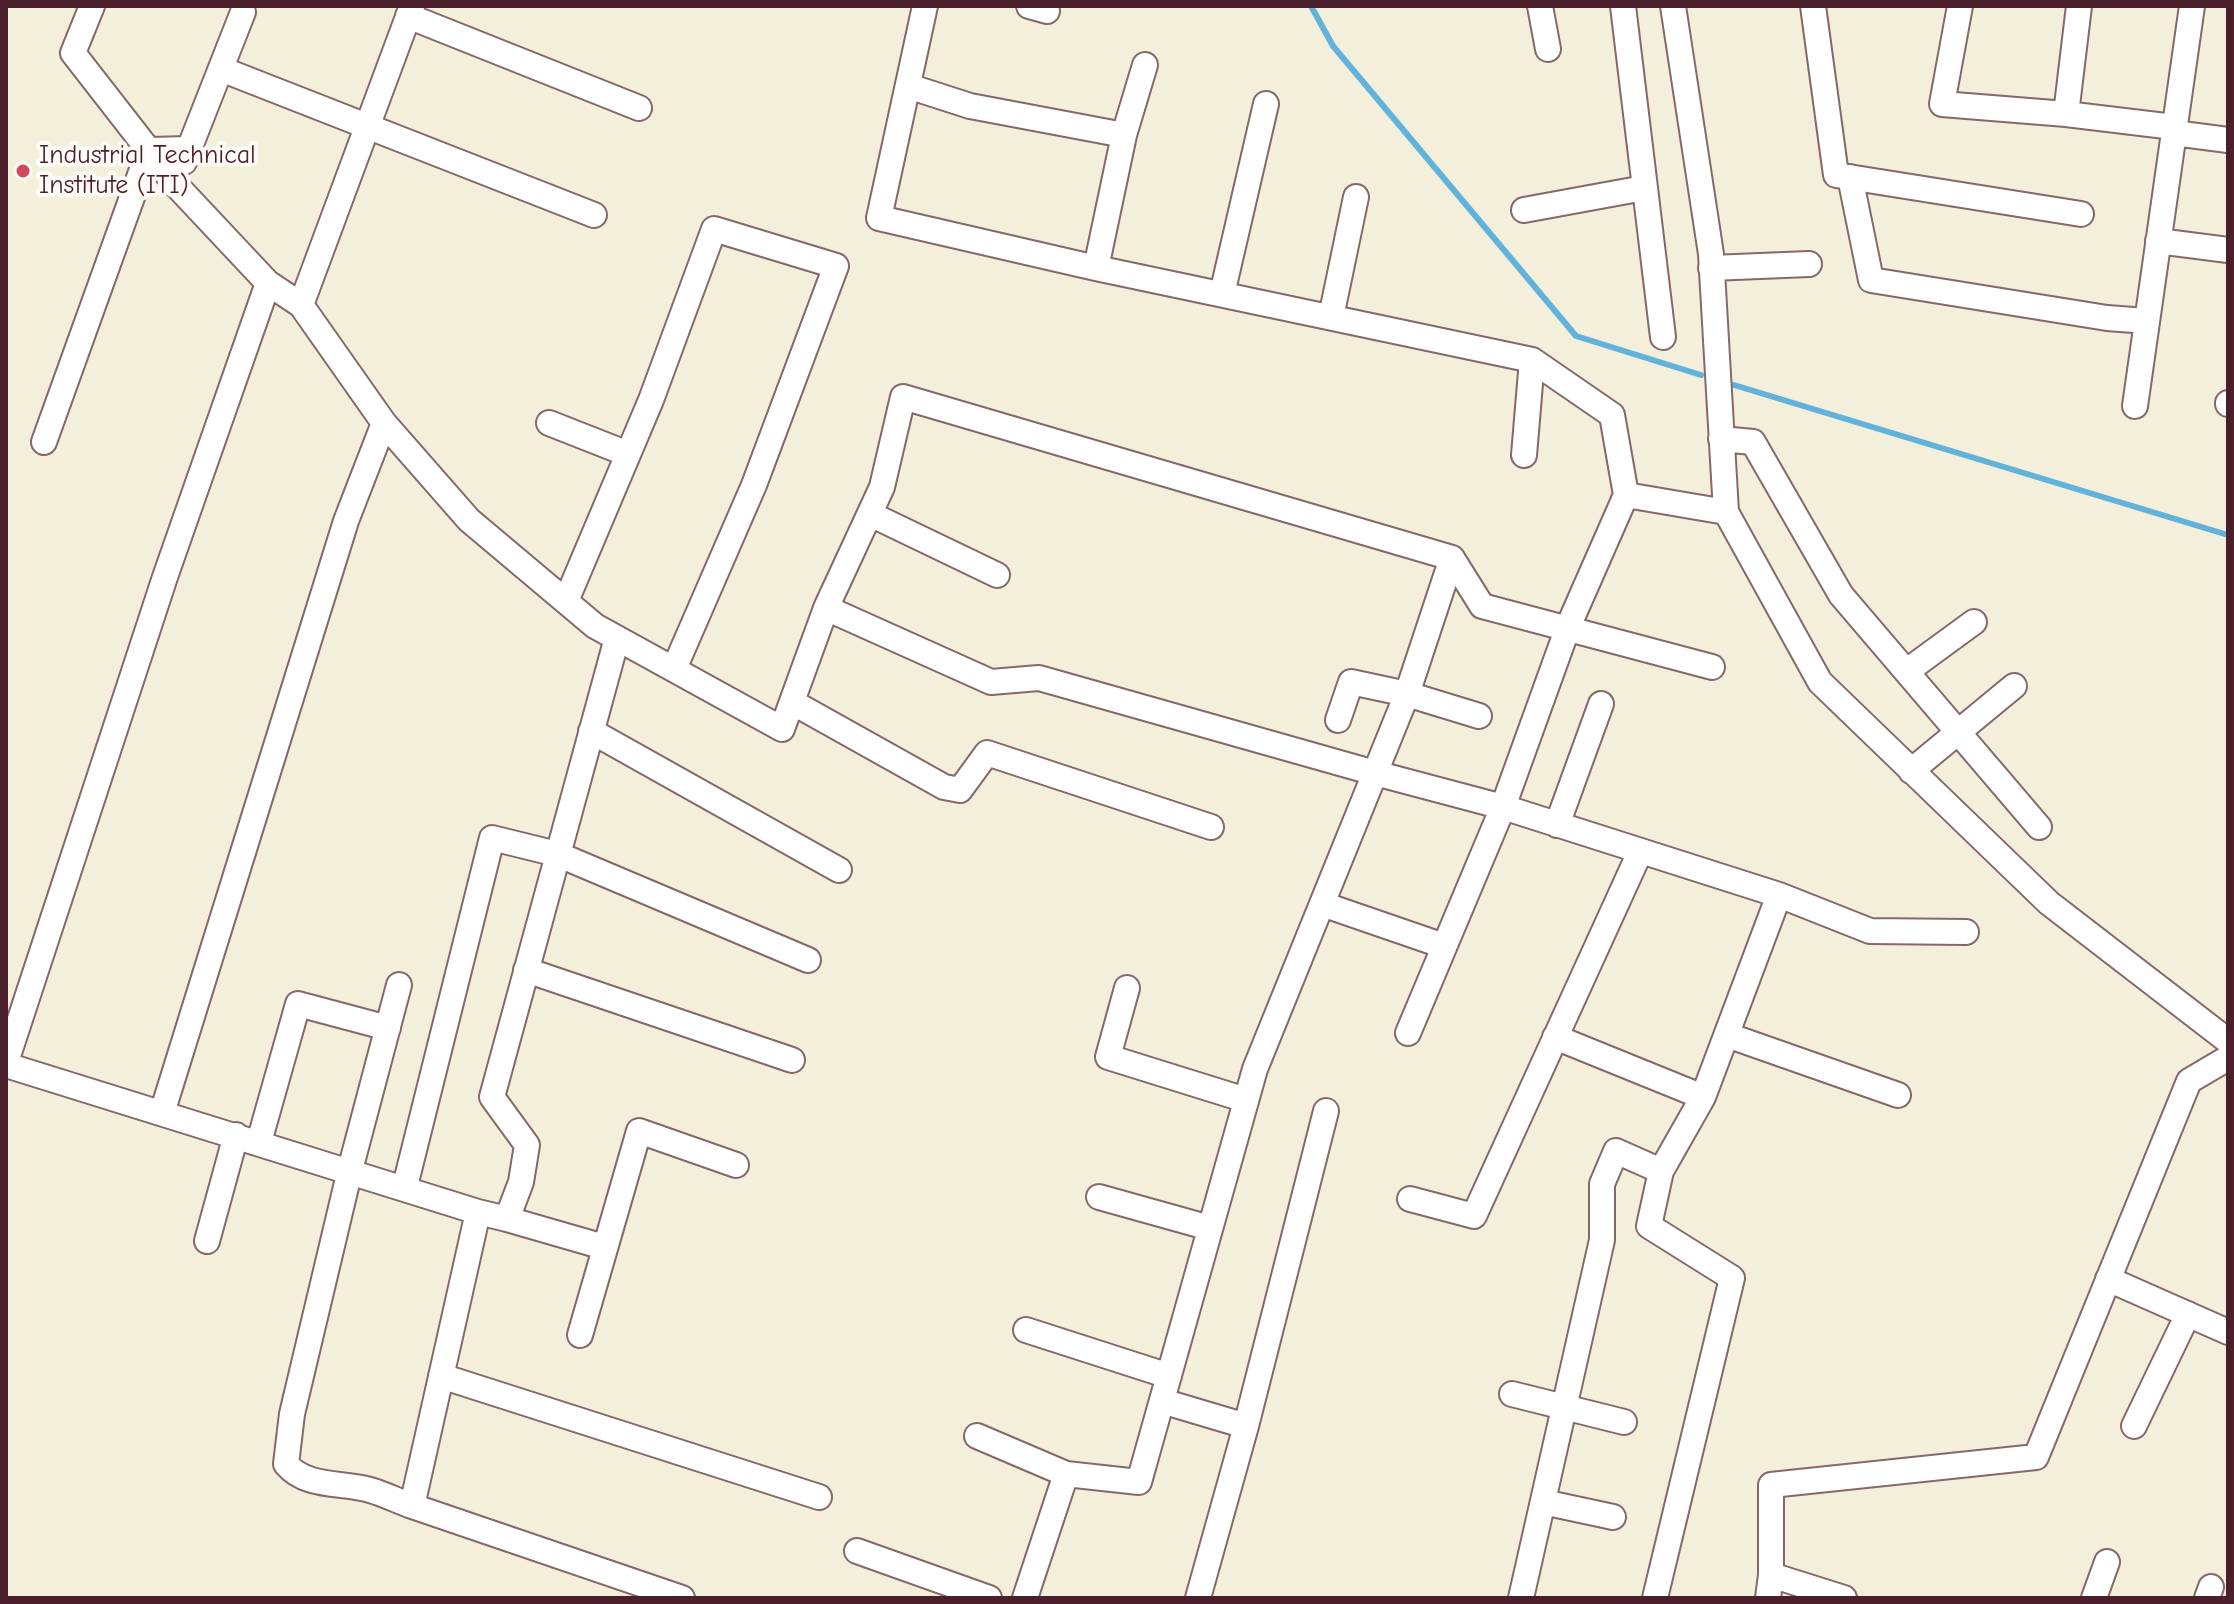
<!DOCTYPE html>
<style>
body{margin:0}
#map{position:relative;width:2234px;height:1604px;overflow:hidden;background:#f3efdb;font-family:"Comic Neue",sans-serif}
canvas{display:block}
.frame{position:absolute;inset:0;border:8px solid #4a1f2b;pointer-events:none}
</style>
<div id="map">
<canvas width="2234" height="1604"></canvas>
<div class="frame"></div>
</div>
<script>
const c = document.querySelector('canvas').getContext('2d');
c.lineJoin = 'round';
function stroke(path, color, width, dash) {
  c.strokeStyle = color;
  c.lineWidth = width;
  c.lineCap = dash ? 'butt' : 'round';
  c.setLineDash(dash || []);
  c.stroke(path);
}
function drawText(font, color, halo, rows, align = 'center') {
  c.font = font + ' "Comic Neue",sans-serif';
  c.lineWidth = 8;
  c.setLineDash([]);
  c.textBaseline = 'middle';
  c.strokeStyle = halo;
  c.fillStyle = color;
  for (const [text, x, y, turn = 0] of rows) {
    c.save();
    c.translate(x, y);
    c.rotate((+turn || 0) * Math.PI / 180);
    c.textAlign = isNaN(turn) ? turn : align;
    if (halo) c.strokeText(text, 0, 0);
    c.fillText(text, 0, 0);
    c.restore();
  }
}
stroke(new Path2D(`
 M1311,6L1333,46L1576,336L1701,375
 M1734,385L2228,535`), '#61b3dc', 6);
const minor = new Path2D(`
 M92,6L73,53L175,184L268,283L301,305L384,423L469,520L595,626L782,729L826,608L991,682L1039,678L1375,773L1407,694L1479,716
 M925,6L879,218L1096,268L1532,360L1612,415L1626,495
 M1029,6L1047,11
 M1540,6L1548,49
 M1623,6L1663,337
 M1673,6L1711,254L1726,512
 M1813,6L1836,175L2081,214
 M1960,6L1942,104L2066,114
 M2079,6L2066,114L2174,127
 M408,16L639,108
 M221,69L594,215
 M908,86L970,106L1124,135
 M2174,133L2228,140
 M184,162L243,12
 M1850,177L1871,280L2107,318L2147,321
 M1524,210L1644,188
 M2158,241L2228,250
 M1096,268L1124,135L1145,65
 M1711,268L1809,264
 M1222,294L1266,104
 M301,305L412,6
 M1331,317L1356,197
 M2228,403V404
 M2135,406L2192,6
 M549,423L628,454
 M1721,439L1753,442L1841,595L2039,827
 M44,442L149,150L189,149
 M1524,455L1532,360
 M870,514L997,575
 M1452,558L1482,606L1712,667
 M566,601L651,400L714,229L836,266L754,485L674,669
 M826,608L882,487L903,397L1452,558L1407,694L1351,682L1338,720
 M1907,671L1974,622
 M792,702L944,787L960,790L987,753L1211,827
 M591,731L839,870
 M1911,771L2014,686
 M1557,825L1601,704
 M1322,904L1444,946
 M526,970L792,1060
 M399,985L350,1170L292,1414L286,1464C306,1488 342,1482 370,1490C384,1494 398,1501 412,1506
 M1127,988L1108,1057L1246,1100
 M1408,1033L1503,807L1779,895L1870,931L1966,932
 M1727,1035L1898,1095
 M1555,1037L1703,1097
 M6,1062L165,577L268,283
 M6,1065L478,1212L412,1506L682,1598
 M162,1113L346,521L384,423
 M259,1142L298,1004L388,1028
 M405,1186L492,838L557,854L808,960
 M1099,1197L1210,1228
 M1410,1199L1474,1216L1640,852
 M478,1212L507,1219L521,1182L527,1145L492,1097L617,638
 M507,1219L604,1247
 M207,1241L236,1135
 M2108,1279L2228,1332
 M1026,1330L1169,1376
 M580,1335L639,1131L736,1165
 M441,1376L819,1497
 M1512,1394L1624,1422
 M1162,1401L1246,1426L1326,1111
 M2134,1426L2188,1314
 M977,1436L1066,1474
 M1543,1502L1613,1517
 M857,1551L989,1598
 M1771,1575L1844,1598
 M1025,1598L1066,1474L1139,1482L1255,1069L1375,773L1503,807L1568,627L1626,495L1726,512L1820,682L2049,903L2228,1041
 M1198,1598L1246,1426
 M1521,1598L1602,1240V1184L1616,1151L1661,1171L1703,1097L1779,895
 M1655,1598L1732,1278L1649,1226L1661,1171
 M1768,1598L1771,1575V1485L2036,1457L2189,1081L2228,1058
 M2094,1598L2107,1562
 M2207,1598L2211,1587`);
stroke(minor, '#856869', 28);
stroke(minor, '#fff', 24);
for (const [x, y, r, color] of [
 [23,171,8,"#d1495b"]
]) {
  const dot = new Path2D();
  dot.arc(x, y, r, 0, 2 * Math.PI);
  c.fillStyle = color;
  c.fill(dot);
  stroke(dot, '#fdfcf7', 3);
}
drawText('26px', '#4a1f2b', '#fdfcf7', [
 ["Industrial Technical",39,156],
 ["Institute (ITI)",39,186]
], 'left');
</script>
